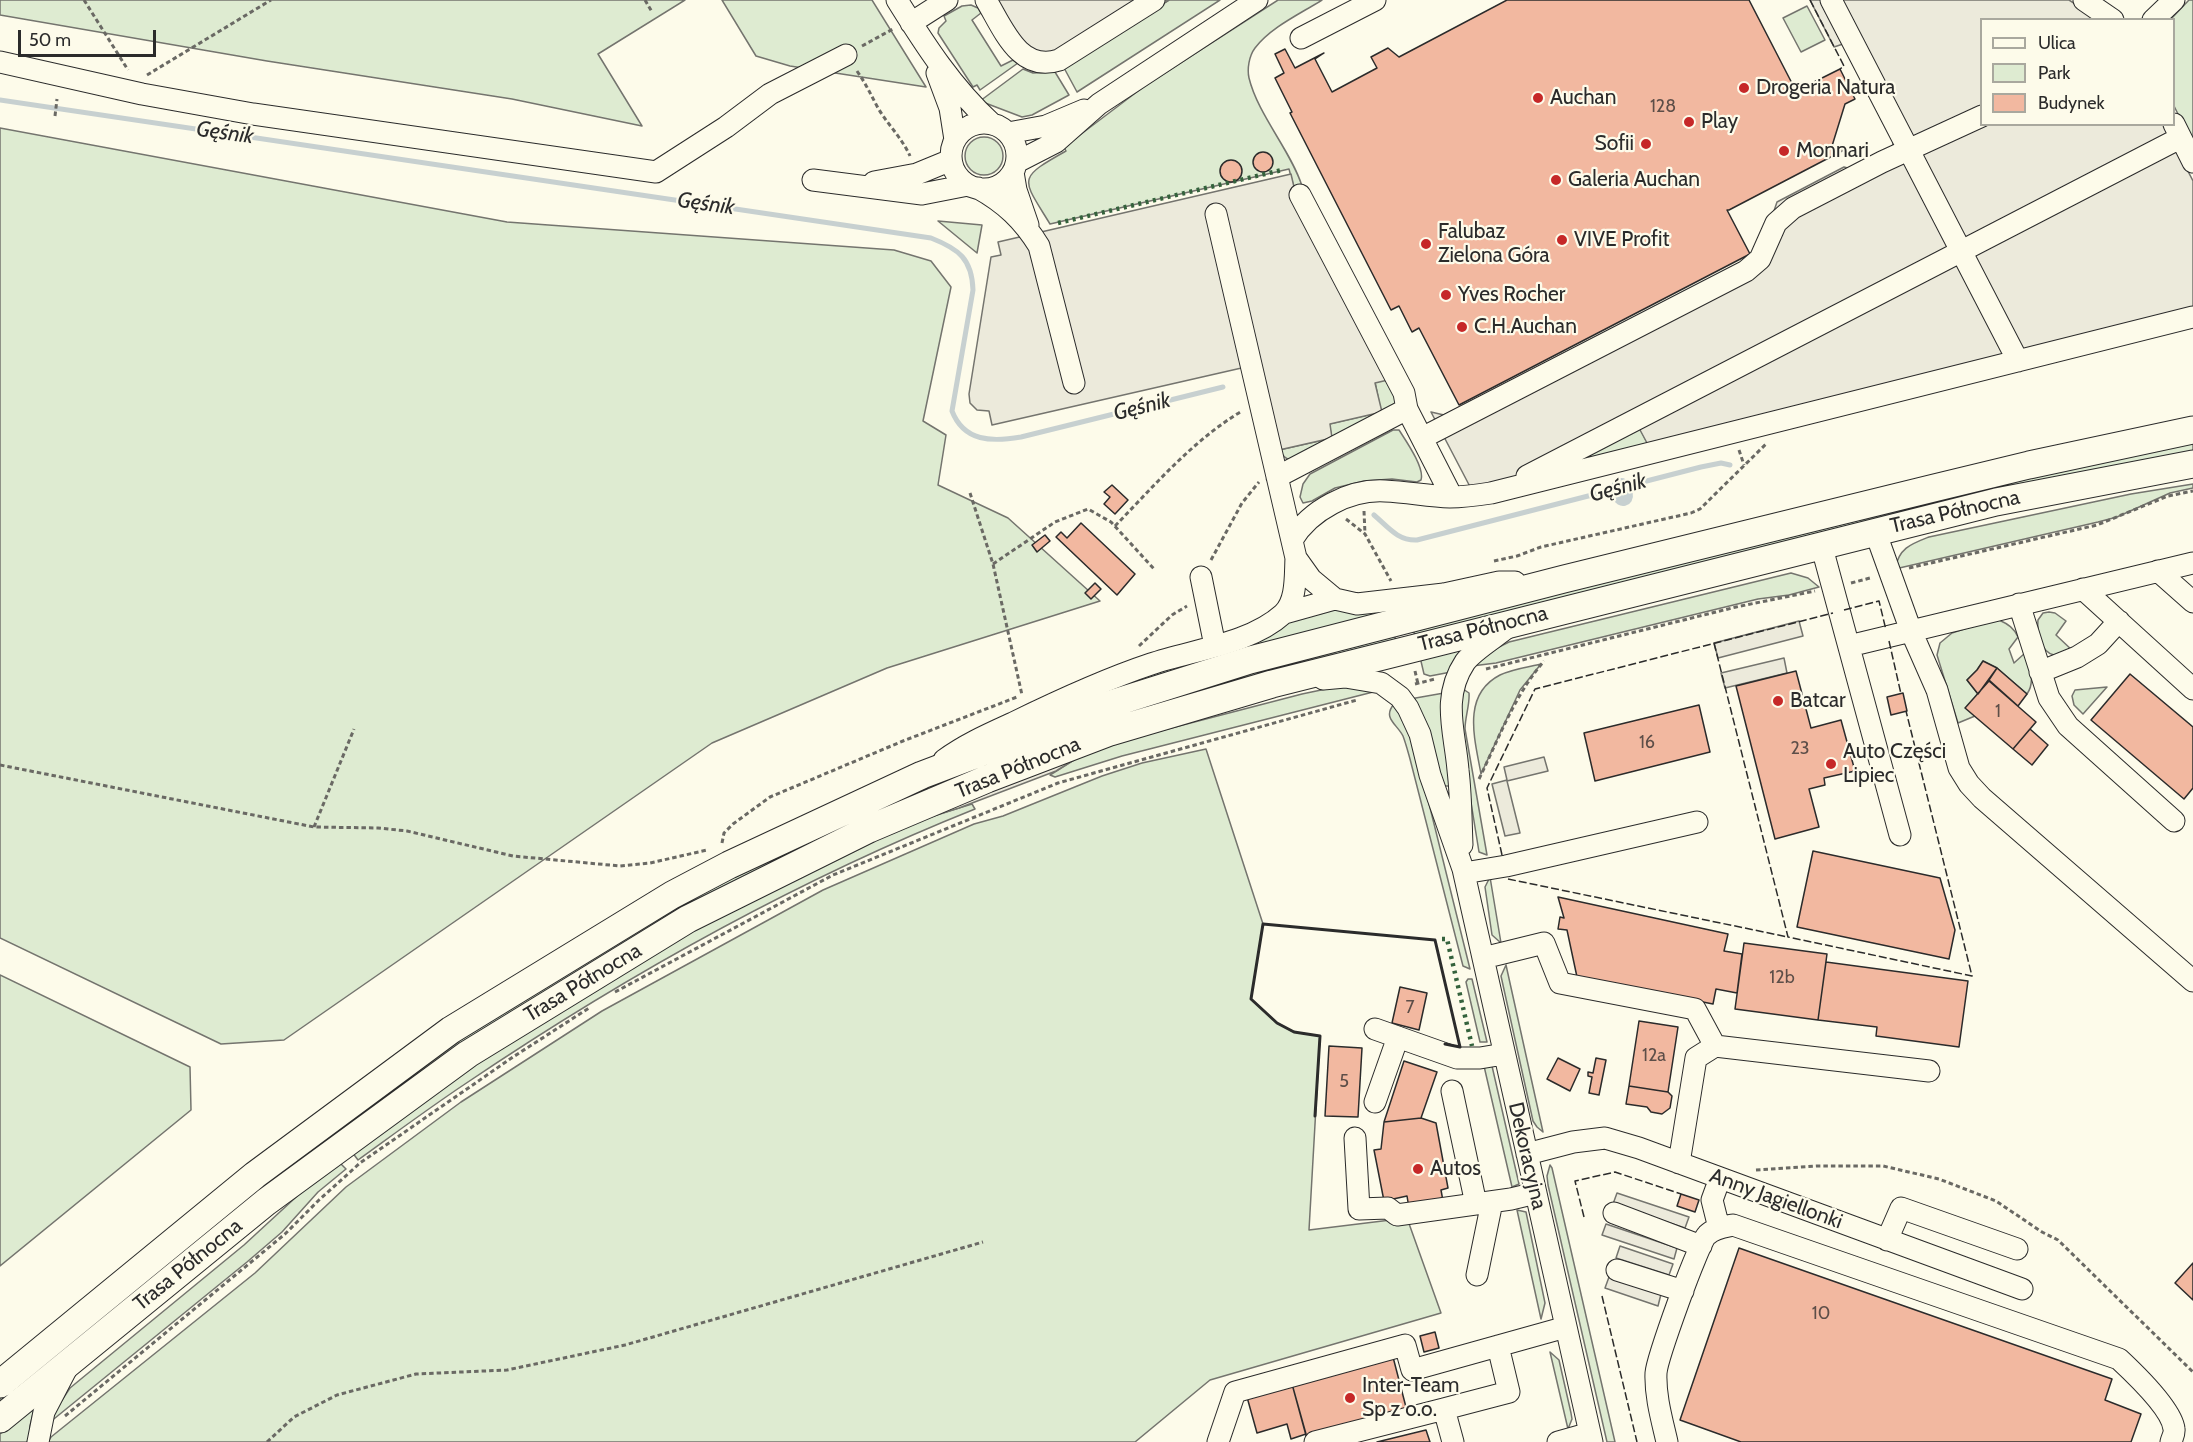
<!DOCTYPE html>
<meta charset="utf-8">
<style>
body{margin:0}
#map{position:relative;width:2193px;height:1442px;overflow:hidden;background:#fdfbea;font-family:Cabin,sans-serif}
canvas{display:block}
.legend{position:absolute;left:1980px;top:18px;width:195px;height:108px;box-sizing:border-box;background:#fdfbea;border:2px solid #a9a89e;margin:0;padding:8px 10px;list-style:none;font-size:18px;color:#2b2b2b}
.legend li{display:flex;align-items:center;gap:12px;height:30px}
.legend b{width:30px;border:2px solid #a9a89e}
.scale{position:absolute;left:18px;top:30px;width:138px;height:27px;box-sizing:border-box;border:3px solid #2b2b2b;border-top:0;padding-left:8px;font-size:18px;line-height:21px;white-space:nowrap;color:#2b2b2b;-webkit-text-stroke:4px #fdfbea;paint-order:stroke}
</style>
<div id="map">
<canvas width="2193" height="1442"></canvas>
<ul class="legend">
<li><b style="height:8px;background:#fdfbea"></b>Ulica</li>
<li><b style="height:16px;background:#deebd1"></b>Park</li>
<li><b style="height:16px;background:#f2b8a0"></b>Budynek</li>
</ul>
<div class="scale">50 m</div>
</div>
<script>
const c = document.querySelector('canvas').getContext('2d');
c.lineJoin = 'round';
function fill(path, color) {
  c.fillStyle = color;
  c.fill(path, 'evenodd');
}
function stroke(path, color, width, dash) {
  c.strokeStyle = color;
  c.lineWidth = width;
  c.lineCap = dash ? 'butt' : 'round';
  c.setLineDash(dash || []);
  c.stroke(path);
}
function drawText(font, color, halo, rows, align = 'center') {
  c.font = font + ' Cabin,sans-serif';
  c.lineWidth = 4.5;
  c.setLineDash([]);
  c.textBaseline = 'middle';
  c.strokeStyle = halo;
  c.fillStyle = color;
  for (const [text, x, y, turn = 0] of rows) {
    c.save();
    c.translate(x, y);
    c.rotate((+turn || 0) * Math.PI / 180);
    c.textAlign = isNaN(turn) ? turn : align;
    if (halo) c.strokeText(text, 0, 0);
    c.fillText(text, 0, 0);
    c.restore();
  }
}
const green = new Path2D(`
 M0,0H685L598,54L642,126L512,99L267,61L0,15Z
 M722,0H872L926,87L790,66L756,56Z
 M1169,0H1220L1077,92L1063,66Z
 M1278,0H1322C1300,14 1271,27 1255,48C1249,56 1247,69 1249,78C1258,115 1291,151 1302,186L1294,188L1289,169L1050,224C1022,178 1016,179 1066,151L1064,147L1146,85Z
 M2189,0H2193V144L2174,106V20H2170Z
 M971,5L978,8L981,13L972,20L1001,66L1013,60L1018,63L980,90L977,85L973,87L938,33L939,28L946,21L944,16L962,6Z
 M1807,6L1825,40L1801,52L1783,18Z
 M1023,69L1033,73L1055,72L1069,95L1032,115L1022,117L980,101Z
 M0,128L507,222L894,250L931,261L951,287L923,421L946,435L938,485L1008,518L1100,601L887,668L712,743L284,1040L221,1044L0,938Z
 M965 156a19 19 0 1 1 38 0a19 19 0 1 1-38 0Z
 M938,221L982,225L977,253Z
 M1389,379L1398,400L1395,409L1299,460C1289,462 1284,458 1279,450L1332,438L1329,424L1381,412L1375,382Z
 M1639,427L1650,448L1583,461V457Z
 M1393,430H1399C1406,441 1425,468 1421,480L1417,482L1392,479L1364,481L1335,488L1312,501L1303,503L1300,497L1303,484L1310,474Z
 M2193,441V453L1415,636L1413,629L1995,483Z
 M2193,484V488L2170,493L2117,517L2098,522L1895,569C1899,548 1911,544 1929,537L2131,494Z
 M1791,573L1808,578L1819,587L1789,595L1758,599L1496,663L1472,666L1499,647L1509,642Z
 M1388,606L1389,614L1046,712L1300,615L1332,607Z
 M2049,612L2055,613L2066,621L2056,635L2074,652C2068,653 2060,656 2054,655C2040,652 2037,631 2038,620L2043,613Z
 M1999,620C2008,624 2014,628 2018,637L2009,649L2014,663L2025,653C2029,668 2036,681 2027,694L1997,668L1983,661L1977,670L1967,680L1978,694L1975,716L1958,723L1937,655L1940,643L1952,633L1988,621Z
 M1394,634L1396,641L1298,665L684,910L0,1407V1398L287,1162L419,1065L695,896L936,781L1201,686Z
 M1468,645L1451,672L1430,676L1424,674L1420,657Z
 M1541,664L1520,690L1481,774C1475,740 1461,695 1500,675C1512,669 1528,667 1541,664Z
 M1345,685L1377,691L1122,756L1055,777L1050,775L1085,753L1129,739L1302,694Z
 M2107,687L2083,714L2074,705L2072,696L2075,690Z
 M1463,689L1469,693C1470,704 1465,717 1465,729L1487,855L1479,852L1459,728Z
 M1444,693L1449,786H1443L1410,699Z
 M1394,704L1410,727L1470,969L1463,966L1410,759C1408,752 1406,744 1403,736C1397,724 1382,718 1394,704Z
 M1206,749L1263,924L1251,999L1277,1023L1294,1032L1320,1036L1309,1230L1407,1218L1441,1313L1210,1380L1135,1442H48L51,1437L255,1273L346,1187L461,1102L602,1011L823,890L974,824L1003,816L1102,776L1142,763Z
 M972,804L975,809C795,881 625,976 465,1084C429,1108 394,1134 358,1160L352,1152L406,1108L668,942L903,825Z
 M1490,877L1501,943L1492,935L1485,887Z
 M1506,965L1543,1132L1537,1127L1533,1121L1501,976Z
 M0,975L190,1067L191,1110L0,1266Z
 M1468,979H1472L1487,1042H1480L1466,982Z
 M1484,1066H1492L1519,1184L1512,1187Z
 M339,1162L346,1169L318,1192L282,1232L247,1262L44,1427L70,1388L244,1245L307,1187Z
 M1550,1165L1552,1168L1615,1442H1607L1548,1185L1547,1176Z
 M1517,1210L1526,1212L1545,1303L1541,1319Z
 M1550,1352L1559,1360L1571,1413L1572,1419L1568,1429Z
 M35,1405L30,1426L29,1440L26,1442H0V1434Z`);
fill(green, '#deebd1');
stroke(green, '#74746e', 1.5);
const parking = new Path2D(`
 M976,0H1169L1063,66L1050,71Z
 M1810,0H2069L2099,19L1982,20V124L2164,125L2193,181V322L1655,458L1639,428L1478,502L1431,412L1444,415L1744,266L1761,249L1777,202L1844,167L1855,170L1891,152L1894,140L1843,44L1834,47Z
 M1291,174L1294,187L1401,377L1375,383L1382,412L1330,424L1332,438L1279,450L1259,364L992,425L989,411L977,410L970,403L969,394L991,257L1001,255L998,242Z
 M1799,621L1803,636L1718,658L1714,643Z
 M1784,658L1787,673L1725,688L1721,673Z
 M1085,753L1056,771L959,808L918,821Z
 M1544,757L1548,771L1507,781L1520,833L1505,836L1492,784L1507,780L1504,767Z
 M1617,1193L1689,1217L1685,1228L1613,1204Z
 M1606,1224L1677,1248L1674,1259L1602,1235Z
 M1620,1246L1673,1264L1669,1275L1616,1258Z
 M1609,1277L1661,1294L1658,1306L1605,1288Z`);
fill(parking, '#eceadb');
stroke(parking, '#74746e', 1.5);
stroke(new Path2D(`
 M0,100L931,238C959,249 972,259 973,290L952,411C964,442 992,442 1021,437L1223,387
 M1374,515C1388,527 1398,541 1417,540L1701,467L1721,463L1730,465`), '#c7d0d0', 5);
stroke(new Path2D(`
 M1621,488L1623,496`), '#c7d0d0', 20);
const building = new Path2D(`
 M1507,0H1749L1796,91L1840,69L1855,99L1845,104L1832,146L1844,150L1729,210H1727L1750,254L1459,405L1419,328L1412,332L1399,306L1391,310L1290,113L1292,112L1275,78L1284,73L1275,54L1285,49L1295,68L1324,53L1315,59L1332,92L1377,68L1371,57L1388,48L1399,57Z
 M1253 162a10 10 0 1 1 20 0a10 10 0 1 1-20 0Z
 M1220 171a11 11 0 1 1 22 0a11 11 0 1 1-22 0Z
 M1112,485L1128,500L1115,514L1104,504L1110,497L1104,492Z
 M1081,523L1135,574L1117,595L1056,537L1061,532L1067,538Z
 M1045,535L1050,541L1037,552L1032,545Z
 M1095,583L1101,589L1091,599L1085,593Z
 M1983,661L1997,668L1978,694L1967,680L1977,670Z
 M1997,668L2027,694L2018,706L1989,680Z
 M1796,671L1811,728L1841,720L1855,771L1824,778L1825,785L1809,789L1819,827L1775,839L1736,686Z
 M2130,674L2193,727V788L2184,799L2091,720Z
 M1989,681L2036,722L2013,749L1965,708Z
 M1903,693L1907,711L1891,715L1887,697Z
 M1699,705L1710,752L1595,781L1584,733Z
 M2030,729L2048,745L2032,765L2013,749Z
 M1813,851L1940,878L1955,930L1949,959L1797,927Z
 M1558,897L1728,934L1724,951L1742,954L1737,993L1716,989L1713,1004L1577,977L1567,930L1558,929L1560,917L1564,918Z
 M1744,943L1827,954L1818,1020L1735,1009Z
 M1826,962L1968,981L1959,1047L1876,1036L1877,1027L1818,1020Z
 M1400,987L1427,993L1419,1030L1392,1023Z
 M1639,1021L1678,1027L1668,1092L1629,1086Z
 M1329,1046L1362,1048L1358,1117L1325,1116Z
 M1558,1058L1580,1069L1570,1091L1547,1079Z
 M1596,1058L1606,1060L1599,1095L1589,1093L1592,1077L1588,1076V1072L1593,1073Z
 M1404,1061L1437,1072L1421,1118L1384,1122Z
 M1629,1086L1668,1092L1672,1096L1670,1108L1662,1114L1651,1112L1647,1107L1626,1104Z
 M1421,1118L1436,1123L1448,1188L1441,1190L1443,1201L1409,1208L1407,1196L1384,1201L1374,1150L1381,1149L1384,1122Z
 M1681,1194L1699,1200L1695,1212L1677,1206Z
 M1739,1248L2112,1379L2105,1400L2141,1414L2131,1442H1741L1680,1420Z
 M2193,1263V1300L2175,1283Z
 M1435,1332L1439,1348L1424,1352L1420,1336Z
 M1393,1357L1407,1411L1307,1439L1292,1384Z
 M1292,1384L1306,1434L1291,1439L1287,1424L1257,1433L1247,1397Z
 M1426,1430L1430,1442H1377Z`);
fill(building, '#f2b8a0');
stroke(building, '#2b2b2b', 1.5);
const minor = new Path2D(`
 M897,0C925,45 952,87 991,123
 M986,0C1003,28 1019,73 1059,60L1154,0
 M1831,0L2018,361
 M2084,0L2113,20
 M2153,20L2174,0
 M911,23L947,0
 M1301,38L1375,0
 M0,62L142,94L253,114L656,172L726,127L770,94L846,55
 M937,73L950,108L955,140
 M951 156a33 33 0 1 1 66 0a33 33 0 1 1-66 0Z
 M2174,124L2193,162
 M1008,133L1046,126L1084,110
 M1017,162L1056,142L1099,104L1257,0
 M1013,172L1016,190L1028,225
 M813,180L922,194L968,185
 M874,182L917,174L951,160
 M978,188C1005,203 1023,220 1039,246L1074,383
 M1300,195L1404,393L1407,409L1452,497
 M1422,438L1746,271L1760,259L1776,223L1793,208L1882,162L1982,116
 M1527,476L2180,138
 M1277,477L1407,409
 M1875,531L1911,631L1937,690L1959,768L1969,784L1982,798L2193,981
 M1292,540C1310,510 1350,489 1385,491C1407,492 1428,496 1450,497C1463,497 1478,495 1491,493L2193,317
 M1821,544L1900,835
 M1296,558L1311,579L1335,599L1357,604L1444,594L1499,582H1515
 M2158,571L2193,602
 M1201,577L1215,646
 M2083,589L2193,689
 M2019,604L2049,698L2068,726L2174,821
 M1285,613L1335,599
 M1849,646L2193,563
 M2040,672L2077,657L2098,644L2119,621
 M1323,679L1345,677L1381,683L1400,697L1408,708L1420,734L1430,775L1463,869L1592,1442
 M944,760C966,744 989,734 1013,723C1058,701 1103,680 1151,664C1192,650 1250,644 1283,614C1297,601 1295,576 1296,558L1216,214
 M1462,845C1461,820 1461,795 1458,770C1455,732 1441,698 1465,662C1474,650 1496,637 1508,627
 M1464,873L1506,866L1697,822
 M1483,958L1544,943L1560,983L1695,1009L1715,1046
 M1375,1029L1457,1058H1480L1504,1054
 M1452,1091L1476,1204
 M1375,1102L1398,1037
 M1355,1138L1359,1209L1388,1208L1397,1215L1511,1199L1536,1193
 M1527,1154L1573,1142L1605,1138L1639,1148L2022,1289
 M1679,1163L1696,1058L1715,1046L1929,1071
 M1614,1213L1701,1246
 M1719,1228L1712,1200L1720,1178
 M1887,1240L1901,1208L2017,1249
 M1617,1270L1683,1291
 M1477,1275L1492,1202
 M38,1442L44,1412L67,1368
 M1218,1442L1235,1392L1405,1345L1412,1370L1566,1327
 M1315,1442L1444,1409
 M1453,1442L1444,1409L1509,1392L1498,1346
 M1558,1442L1590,1433
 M1667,1442C1662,1420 1655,1396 1656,1373C1657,1359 1698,1243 1707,1235C1714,1228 1724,1227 1733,1225L2119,1359C2134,1373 2172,1409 2174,1429C2175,1433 2172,1438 2171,1442`);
const major = new Path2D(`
 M0,1384L255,1175L451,1030L672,895L729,865L922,775L1101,707L1250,660L1564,579L1934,488L2029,465L2193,430
 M0,1419L266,1202L468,1054L688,919L869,829L987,779L1110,732L1272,684L1996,502L2193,464`);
stroke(minor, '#2b2b2b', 23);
stroke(major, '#2b2b2b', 29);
stroke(new Path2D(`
 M84,0L128,70
 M645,0L652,12
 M862,46L893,29
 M857,71C866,84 871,95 878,108C888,125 902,138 910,156
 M147,75L271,0
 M55,116L57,99
 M1739,450L1744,465
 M970,493L993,564L1022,695
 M1364,511L1365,534
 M1346,519L1365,534L1391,581
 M1115,526C1154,486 1193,440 1242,411
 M1211,560L1242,503L1259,482
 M1494,561L1517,556L1541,547L1691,513L1700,509L1766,444
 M993,564L1055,522L1088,509L1111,522L1155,570
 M1909,568L2097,525L2168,496L2193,491
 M1851,583L1870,578
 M1139,646L1172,615L1187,606
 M1486,669L1736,607L1815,591
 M1415,671L1418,684
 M1415,684L1435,679
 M0,765L314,827L378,828L407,831L513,856L620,866L650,863L707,850
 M1479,779C1499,738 1514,696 1544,661
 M314,827L354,729
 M722,843L724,833L733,824L770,797L903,741L1017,697
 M615,992L833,875L1058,783L1357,700
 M1756,1170L1816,1166H1883L1939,1179L1996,1201L2042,1232L2058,1240L2193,1372
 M65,1416L285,1234L319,1200L360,1163L513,1057L589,1008
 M267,1442L294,1417L337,1395L416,1374L507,1370L625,1345L983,1242`), '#6a6964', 3, [4.5, 3]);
stroke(minor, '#fdfbea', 21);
stroke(major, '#fdfbea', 27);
stroke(new Path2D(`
 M1058,223L1282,170
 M1442,939H1447L1472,1046`), '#34623c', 4.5, [3, 4.5]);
stroke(new Path2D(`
 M1810,0L1844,66L1840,69
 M1844,610L1879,601L1886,630
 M1889,641L1901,694
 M1714,643L1788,937L1972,976L1906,711
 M1502,855L1487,788L1535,689L1833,613
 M1508,879L1788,937
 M1584,1217L1575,1181L1615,1172L1681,1194
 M1602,1296L1637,1442`), '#2b2b2b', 1.5, [8, 3]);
stroke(new Path2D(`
 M1315,1116L1320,1036L1294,1032L1277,1023L1251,999L1263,924L1435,940L1460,1047L1445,1044`), '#2b2b2b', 3);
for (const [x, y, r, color] of [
 [1744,88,6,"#c62828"],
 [1538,98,6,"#c62828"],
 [1689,122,6,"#c62828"],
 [1646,144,6,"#c62828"],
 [1784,151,6,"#c62828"],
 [1556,180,6,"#c62828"],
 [1562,240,6,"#c62828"],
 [1426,244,6,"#c62828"],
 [1446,295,6,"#c62828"],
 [1462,327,6,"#c62828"],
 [1778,701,6,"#c62828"],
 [1831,764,6,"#c62828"],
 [1418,1169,6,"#c62828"],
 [1350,1398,6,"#c62828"]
]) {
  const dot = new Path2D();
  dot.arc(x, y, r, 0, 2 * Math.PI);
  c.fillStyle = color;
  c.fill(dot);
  stroke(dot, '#fdfbea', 2);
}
drawText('18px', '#5d4e48', null, [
 ["128",1663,107],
 ["1",1998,712],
 ["16",1647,743],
 ["23",1800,749],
 ["12b",1782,978],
 ["7",1410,1008],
 ["12a",1654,1056],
 ["5",1344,1082],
 ["10",1821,1314]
]);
drawText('21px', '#2b2b2b', '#fdfbea', [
 ["Drogeria Natura",1756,88],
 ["Auchan",1550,98],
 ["Play",1701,122],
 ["Sofii",1634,144,"right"],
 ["Monnari",1796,151],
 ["Galeria Auchan",1568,180],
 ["Falubaz",1438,232],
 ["Zielona Góra",1438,256],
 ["VIVE Profit",1574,240],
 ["Yves Rocher",1458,295],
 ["C.H.Auchan",1474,327],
 ["Batcar",1790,701],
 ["Auto Części",1843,752],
 ["Lipiec",1843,776],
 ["Autos",1430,1169],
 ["Inter-Team",1362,1386],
 ["Sp z o.o.",1362,1410]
], 'left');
drawText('21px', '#2b2b2b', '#fdfbea', [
 ["Trasa Północna",1955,512,-13],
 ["Trasa Północna",1483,629,-14],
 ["Trasa Północna",1018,768,-22],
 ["Trasa Północna",583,983,-31],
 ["Dekoracyjna",1527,1156,77],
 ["Anny Jagiellonki",1776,1199,20],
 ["Trasa Północna",188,1265,-39]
]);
drawText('italic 22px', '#2b2b2b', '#fdfbea', [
 ["Gęśnik",225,133,8],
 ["Gęśnik",706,204,8],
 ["Gęśnik",1142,407,-14],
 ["Gęśnik",1618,488,-15]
]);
</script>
